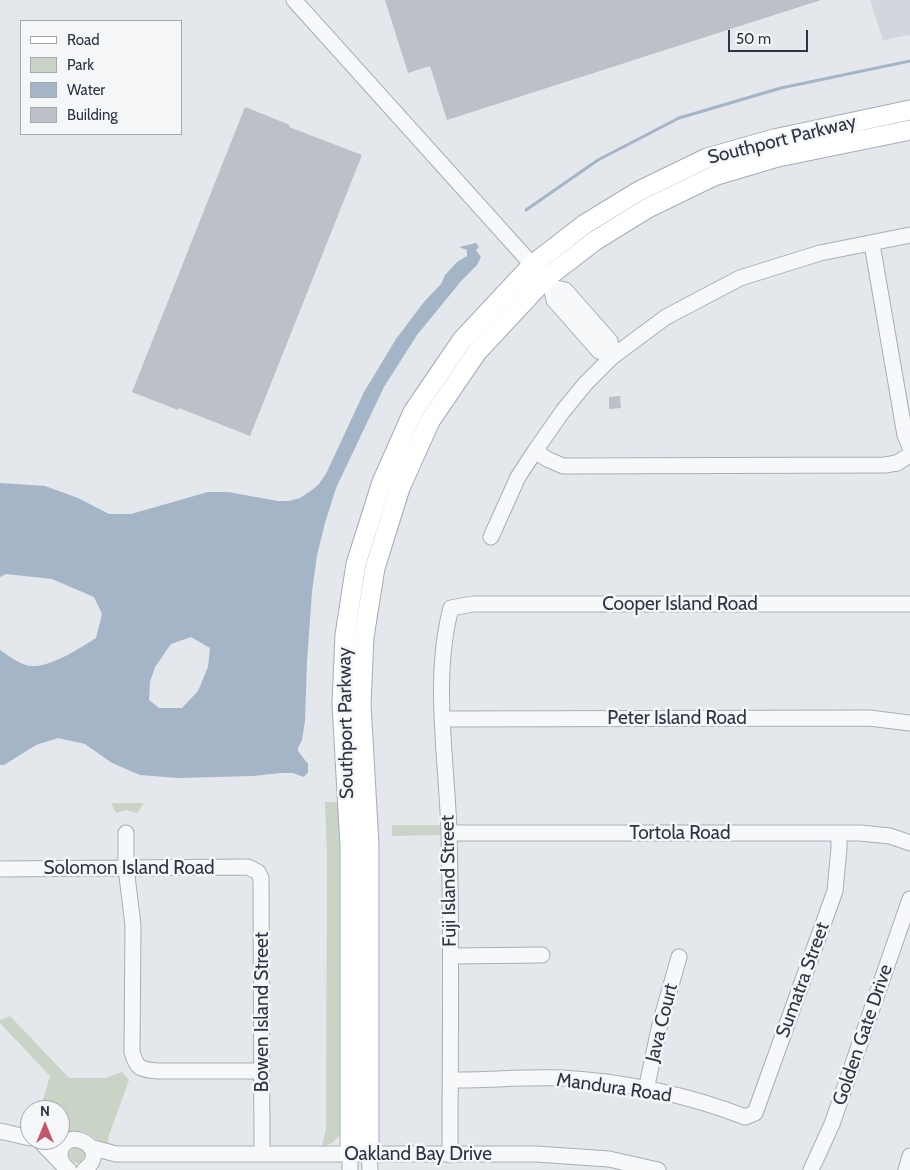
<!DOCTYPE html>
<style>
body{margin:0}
#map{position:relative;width:910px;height:1170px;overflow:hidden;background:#e4e7eb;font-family:Cabin,sans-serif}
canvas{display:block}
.legend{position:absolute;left:20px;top:20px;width:162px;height:115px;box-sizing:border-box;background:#f4f6f8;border:1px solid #a4a9af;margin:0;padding:6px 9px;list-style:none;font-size:15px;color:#2d3542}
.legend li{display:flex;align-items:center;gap:10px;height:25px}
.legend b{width:25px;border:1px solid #a4a9af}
.north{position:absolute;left:20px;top:1100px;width:50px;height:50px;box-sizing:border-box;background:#f4f6f8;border:1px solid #a4a9af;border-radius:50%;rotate:0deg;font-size:14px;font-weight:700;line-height:20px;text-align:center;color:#2d3542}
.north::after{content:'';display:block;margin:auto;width:18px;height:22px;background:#c35669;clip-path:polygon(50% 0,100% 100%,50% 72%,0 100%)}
.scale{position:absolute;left:728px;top:30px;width:80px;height:22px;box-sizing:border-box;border:2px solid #2d3542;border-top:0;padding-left:6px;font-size:15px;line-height:18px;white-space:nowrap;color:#2d3542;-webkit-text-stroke:4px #f4f6f8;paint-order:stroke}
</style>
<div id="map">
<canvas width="910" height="1170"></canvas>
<ul class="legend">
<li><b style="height:6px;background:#fff"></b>Road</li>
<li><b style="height:14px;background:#cad4c6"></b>Park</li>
<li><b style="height:14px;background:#a3b5c7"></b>Water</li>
<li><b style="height:14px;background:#bcc0c7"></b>Building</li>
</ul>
<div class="north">N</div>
<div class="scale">50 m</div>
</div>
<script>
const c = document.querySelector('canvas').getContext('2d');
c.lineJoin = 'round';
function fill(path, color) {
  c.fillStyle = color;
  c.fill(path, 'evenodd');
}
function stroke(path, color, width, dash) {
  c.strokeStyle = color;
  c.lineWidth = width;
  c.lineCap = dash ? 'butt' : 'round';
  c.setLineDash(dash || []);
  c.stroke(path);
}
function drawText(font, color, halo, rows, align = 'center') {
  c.font = font + ' Cabin,sans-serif';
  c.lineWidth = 5;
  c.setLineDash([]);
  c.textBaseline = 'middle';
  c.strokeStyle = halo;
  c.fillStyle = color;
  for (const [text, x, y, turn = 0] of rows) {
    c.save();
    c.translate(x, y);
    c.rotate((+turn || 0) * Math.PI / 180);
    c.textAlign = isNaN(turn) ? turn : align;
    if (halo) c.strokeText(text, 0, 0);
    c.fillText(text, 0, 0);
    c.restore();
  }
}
fill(new Path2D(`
 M870,0H910V35L883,40Z`), '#d3d6dc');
fill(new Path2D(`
 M325,802H339L341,834V1129C339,1139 332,1145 322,1146L326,1129L327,856Z
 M111,803H144L137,813L126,810L116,813Z
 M392,825H440L441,835L392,836Z
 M10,1016L69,1078H105L122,1072L129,1080L108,1138L109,1146C97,1142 87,1130 76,1131C71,1132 65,1134 60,1135V1110H40L50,1076L0,1023V1020Z
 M69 1155a8 8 0 1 1 16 0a8 8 0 1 1-16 0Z`), '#cad4c6');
fill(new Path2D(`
 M476,243L479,247L476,250L481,257L477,265L462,280L417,335L384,387L336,488L325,523L317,555L312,592L307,661L305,721L302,740L298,748V751L308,764V772L304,777L293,773H280L253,776L178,778L140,775L112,763L85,744L58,738L36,745L4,765H0V650C10,657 23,667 35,666C54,665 80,648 96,638L102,614L94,597L52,579L6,574L0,577V483L45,486L78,498L109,514H131L208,492H228L278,501H289L300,498L312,490L318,485L326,474L364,392L396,339L424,302L441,284L445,275L457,262L467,256V250L459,247ZM191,637L210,648L208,667L198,691L182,708H159L149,700L150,682L155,667L171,644Z`), '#a3b5c7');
stroke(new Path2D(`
 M526,210L598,160L679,118L781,88L910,61`), '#a3b5c7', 3);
fill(new Path2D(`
 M385,0H821L447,120L430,66L408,73Z
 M245,107L290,125L289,127L362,155L250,436L179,408L178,410L132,392Z
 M620,396L621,408L609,409V397Z`), '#bcc0c7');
const minor = new Path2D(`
 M294,0L545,279L551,287L554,300L599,351L612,357
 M872,244L905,435L910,447
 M551,287L565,290L610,341L612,357
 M535,451L563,411L586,383L612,357L666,317L740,278L820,253L910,235
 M491,537L518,477L535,451L547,459L563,466L885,465L897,463L910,455
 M443,719L869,718L910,723
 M126,833V868L133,925L132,1052C137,1070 141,1069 158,1071H262
 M449,833H860L890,836L910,843
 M0,869L248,867L258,872L261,878L262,1154
 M451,956L542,955
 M451,1080C488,1080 525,1077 562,1078C621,1081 690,1095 745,1117L755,1113L835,891L839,848V833
 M646,1090L660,1024L679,957
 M0,1131L30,1138
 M39,1140L64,1166
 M90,1147L116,1154H536L609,1159L658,1170
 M369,1154L370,1170
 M450,1155C450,1048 452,940 449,834C447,760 432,679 451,608L473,604H910
 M69,1170C63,1166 60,1161 60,1154C63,1123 114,1148 84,1170
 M350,1170V1154
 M811,1170L832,1124L910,899
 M906,1170L910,1156`);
const major = new Path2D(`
 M350,1154V846L342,704L345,635L356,564L382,482L413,412L462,340L532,265L585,224L639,191L707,158L774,139L910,110
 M369,1154V845L361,704L364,637L375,568L400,488L430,421L477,352L545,279L596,240L648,208L714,176L778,157L910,130`);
stroke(minor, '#a9aeb5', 17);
stroke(major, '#a5acb5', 21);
stroke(minor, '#f7f8f9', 15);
stroke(major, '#fff', 19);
drawText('19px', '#2d3542', '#f4f6f8', [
 ["Southport Parkway",782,140,-14],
 ["Cooper Island Road",680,604],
 ["Peter Island Road",677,718],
 ["Southport Parkway",346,723,-91],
 ["Tortola Road",680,833],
 ["Solomon Island Road",129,868],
 ["Fuji Island Street",449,881,-91],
 ["Sumatra Street",803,980,-70],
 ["Bowen Island Street",262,1012,-90],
 ["Java Court",662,1023,-76],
 ["Golden Gate Drive",863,1035,-71],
 ["Mandura Road",614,1088,8],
 ["Oakland Bay Drive",418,1154]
]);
</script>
